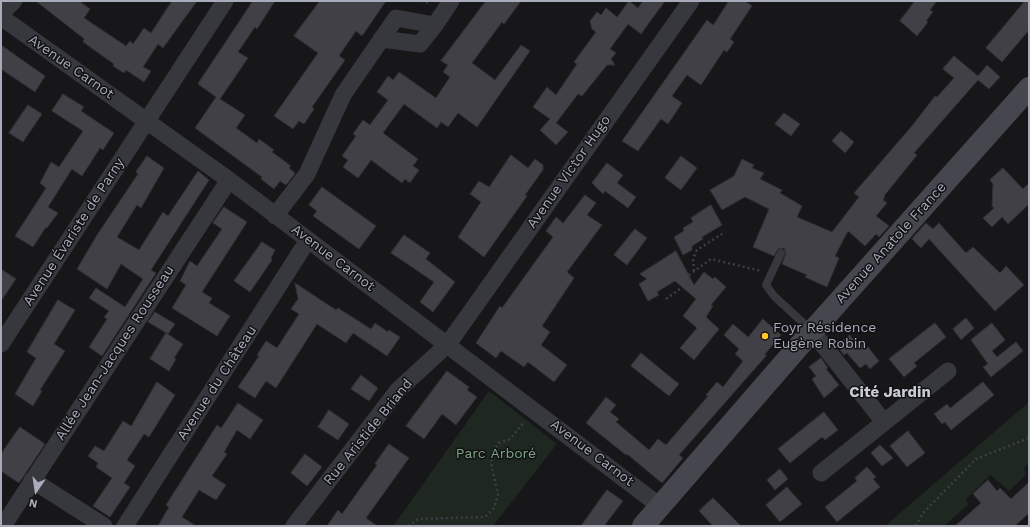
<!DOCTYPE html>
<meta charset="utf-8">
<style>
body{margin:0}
#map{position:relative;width:1030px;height:527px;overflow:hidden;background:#171619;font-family:"Work Sans",sans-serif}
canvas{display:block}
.frame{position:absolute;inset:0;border:2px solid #a7abba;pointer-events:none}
.north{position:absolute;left:16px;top:471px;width:40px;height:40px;-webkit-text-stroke:3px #121114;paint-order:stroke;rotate:193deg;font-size:11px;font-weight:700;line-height:16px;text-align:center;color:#a7abba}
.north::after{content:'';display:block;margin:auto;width:14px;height:18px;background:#a7abba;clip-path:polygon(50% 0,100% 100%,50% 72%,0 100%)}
</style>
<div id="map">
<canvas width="1030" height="527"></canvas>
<div class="frame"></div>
<div class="north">N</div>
</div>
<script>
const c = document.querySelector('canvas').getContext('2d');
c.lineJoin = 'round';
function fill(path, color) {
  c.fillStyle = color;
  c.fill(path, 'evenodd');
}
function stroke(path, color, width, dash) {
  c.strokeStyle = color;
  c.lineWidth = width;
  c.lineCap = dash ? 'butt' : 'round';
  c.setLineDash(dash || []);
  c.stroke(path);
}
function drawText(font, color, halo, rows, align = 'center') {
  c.font = font + ' "Work Sans",sans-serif';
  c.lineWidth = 3;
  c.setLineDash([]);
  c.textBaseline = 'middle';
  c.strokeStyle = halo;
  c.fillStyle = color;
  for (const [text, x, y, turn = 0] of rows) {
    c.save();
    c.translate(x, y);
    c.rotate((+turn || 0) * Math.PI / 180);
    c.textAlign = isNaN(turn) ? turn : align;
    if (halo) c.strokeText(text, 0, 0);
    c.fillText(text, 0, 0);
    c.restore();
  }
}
fill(new Path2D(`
 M489,391L557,444L493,526H393Z
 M1029,402V463L1024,467L1026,475L1009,491L990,475L966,499L968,505L944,526H885Z`), '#1e2720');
const building = new Path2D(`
 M36,1H79L90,9L84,18L126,46L130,41L133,44L144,28L151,33L172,1H197L163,48L158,44L143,67L151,71L144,82L126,70L124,73L113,66L114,64L83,42L84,39Z
 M253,1H275L257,29L255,27L238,52L248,58L220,99L245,115L236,128L257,143L259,139L274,150L272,152L291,166L289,168L295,173L294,175L286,185L280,181L274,189L261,179L262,177L195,128L216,97L198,84Z
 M320,1H386L362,36L356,31L339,56L345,60L312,107L314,109L304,124L299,121L293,129L274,116L318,53L294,36Z
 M486,1H521L504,24L502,22L472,63L495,80L521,45L530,51L477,127L458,113L448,127L441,122L437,128L404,104L383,133L418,159L413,166L419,170L410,183L405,179L402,183L371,160L358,178L343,167L348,160L342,156L356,136L353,134L363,120L370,125L388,100L377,92L388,76L393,80L399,72L436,98L450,77L443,72L448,65L441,61Z
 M629,1L638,8L643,1H665L641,34L628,24L610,49L616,53L611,59L615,65H607L582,96L578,94L556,123L568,132L556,145L540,130L550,119L533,107L547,87L556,95L577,64L574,62L596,32L592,29L590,21L597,12L601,15L606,8L617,17Z
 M729,1H745L752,6L730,39L734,42L727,52L724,50L701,85L687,75L672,96L682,103L668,124L661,119L638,151L622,141L707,20L713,25Z
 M915,1H937L930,10L933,12L926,21L928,22L917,36L900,21Z
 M1025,1H1029V30L1002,62L986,48Z
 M1,45L45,76L35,92L1,69Z
 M954,56L978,76L987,65L1000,77L989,89L978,80L914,153L917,155L884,196L885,197L883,200L887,203L876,216L889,226L879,237L876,234L865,246L848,231L835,256L839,258L827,287L805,277L807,275L782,264L786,253L784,248L778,249L774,256L753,247L769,209L745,197L722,210L710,190L734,176L742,159L754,165L752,168L764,173L760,179L782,190L780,193L802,206L797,217L832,232L859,197L854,193L912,126L935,96L937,97L954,78L943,69Z
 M63,94L84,107L81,111L114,133L103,150L100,148L82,176L72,169L48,207L58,213L47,228L46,227L33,247L15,236L46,188L40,183L51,162L59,167L83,131L52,111Z
 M28,105L42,114L23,142L9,133Z
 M784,113L800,124L791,136L775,124Z
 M841,131L854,142L845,153L832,141Z
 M511,155L528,168L535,159L543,165V170L525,195L527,196L484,257L458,237L481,202L470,194L479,181L489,187Z
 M147,156L164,168L141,208L137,205L117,237L139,250L163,212L168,216L198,171L209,180L151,270L156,273L102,356L89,347L107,319L104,317L109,311L89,298L96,288L125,307L143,279L121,264L107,289L77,269L97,235L138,174L136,172Z
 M681,156L697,168L681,190L665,178Z
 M607,163L623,175L617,183L636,197L628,208L605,191L603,194L592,183Z
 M1003,168L1023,189L1029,183V204L1008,224L1002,217L992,227L983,218L994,208L992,206L993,184L990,180Z
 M322,187L376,226L359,249L313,216L317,211L309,205Z
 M585,195L596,203L587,215L602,225L567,272L574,278L542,326L550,332L541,345L567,365L554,382L528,362L524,367L501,351L496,358L476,343L500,306L502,308L553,237L546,231L556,217L563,223Z
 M711,205L722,225L702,237L703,239L692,246V250L683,255L674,237L684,231L683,228L693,222L691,218Z
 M224,207L247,222L202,292L212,298L209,303L230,316L217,336L172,308L186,285L180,281L190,261L197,266L222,229L213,223Z
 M926,223L933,229L939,223L966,253L973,247L1000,273L1006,266L1024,285L995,311L929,239L921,248L912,239Z
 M635,229L647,238L627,265L614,255Z
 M404,235L430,253L426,259L455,282L433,312L420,302L434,282L391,253Z
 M262,242L275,250L271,258L272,260L250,292L234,281Z
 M676,251L694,285L704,272L713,279L715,277L726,287L711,305L713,306L706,317L719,329L694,360L680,348L697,328L683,316L696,299L675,281L657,292L659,295L648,301L639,284L647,279L640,274Z
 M1,269L16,279L1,301Z
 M295,283L336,310L338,308L371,329L375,323L388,332L389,330L400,337L387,356L353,333L346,343L317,324L276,388L266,381L255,398L238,387L259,356L257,355L266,341L277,348L299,314L291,309L298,299Z
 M58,300L75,310L54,344L65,351L40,390L42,391L33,406L15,394L36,358L27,352Z
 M155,312L175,324L168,334L148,322Z
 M966,318L974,328L961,340L953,329Z
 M763,319L781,335L765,354L766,356L679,455L683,458L662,483L627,454L626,455L586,423L606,397L616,405L610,412L619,419L616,422L649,450L658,439L666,445L708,396L706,395L717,382L723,387L743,361L735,354L739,349L724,335L733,324L748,337Z
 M935,323L946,337L914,363L917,366L904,377L889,359Z
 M992,323L1005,340L992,351L997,357L1016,342L1023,351L991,377L983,367L988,364L971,340Z
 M166,333L183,344L174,358L176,359L169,371L150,359Z
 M850,335L856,344L860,341L866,349L868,347L879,361L870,369L866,364L860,368L847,353L844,355L837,346Z
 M641,353L679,384L669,396L631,366Z
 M821,358L828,368L826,369L839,385L824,398L812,379L816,376L809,367Z
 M447,371L469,387L467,390L477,397L456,425L442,414L424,439L406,426Z
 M361,375L378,388L369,401L351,389Z
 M157,382L175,395L149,437L144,434L127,460L135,466L124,483L130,487L110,517L93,506L112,478L96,467L98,463L88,456L95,446L104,451L123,421L131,426Z
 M983,382L994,395L951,430L945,422L942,424L934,414L947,404L950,408Z
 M238,403L263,420L250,439L237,430L224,452L227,454L212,476L226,485L216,500L199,490L182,517L196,526H158L169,507L166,505L217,425L221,428Z
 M329,410L349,424L338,440L318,427Z
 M824,412L838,430L825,440L822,437L790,463L778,449Z
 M20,427L45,444L19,483L1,471V454Z
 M908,431L925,453L907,467L890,446Z
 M389,444L409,458L366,518L377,526H327L338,510L342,514L377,465L375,464Z
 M880,445L893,458L882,466L871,453Z
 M305,454L322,467L307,486L291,473Z
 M867,467L876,477L873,479L880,487L837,522L825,507L857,481L855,478Z
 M780,469L788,479L775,490L767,480Z
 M988,480L997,491L1000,488L1011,499L1029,482V513L1015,526H955L981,503L973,494Z
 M787,487L802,504L780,522L766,505Z
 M607,490L623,501L604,526H581Z
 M713,498L741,526H713L699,511Z`);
fill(building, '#404046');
stroke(building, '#313035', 1);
stroke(new Path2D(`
 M421,1L431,3
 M694,271L693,259L697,250L725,232
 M666,299L688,283L689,275L711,259L761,271
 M408,526L418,519L485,517L494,508L498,495L491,462L493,451L499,443L510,439L523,423
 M916,526L923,513L976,459L1029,438`), '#3d3f45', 2.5, [2, 3]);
stroke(new Path2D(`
 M781,253L766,285L774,296L812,331`), '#37383e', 8);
stroke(new Path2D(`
 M1,13L14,1
 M1,17L229,180L660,506
 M381,39L420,44L435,25
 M275,216L307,174L343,95L396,18L435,25L451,1
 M812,331L884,422
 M1,344L225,1
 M821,473L948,371
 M32,480L104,526
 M3,526L229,180
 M125,526L308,240
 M294,526L398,390L448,344L691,1`), '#37383e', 17);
stroke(new Path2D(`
 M643,526L799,346L1029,88`), '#45464e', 22);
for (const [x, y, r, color] of [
 [765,336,4,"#ffc928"]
]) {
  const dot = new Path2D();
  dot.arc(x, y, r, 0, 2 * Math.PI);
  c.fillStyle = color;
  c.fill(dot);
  stroke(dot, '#121114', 1.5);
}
drawText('14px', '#a7abba', '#121114', [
 ["Avenue Carnot",71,67,35],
 ["Avenue Victor Hugo",569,172,-55],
 ["Avenue Évariste de Parny",74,232,-57],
 ["Avenue Anatole France",891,243,-48],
 ["Avenue Carnot",333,258,37],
 ["Allée Jean-Jacques Rousseau",115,353,-57],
 ["Avenue du Château",217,383,-57],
 ["Rue Aristide Briand",368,432,-51],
 ["Avenue Carnot",592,453,37]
]);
drawText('14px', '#a7abba', '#121114', [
 ["Foyr Résidence",773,328],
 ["Eugène Robin",773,344]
], 'left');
drawText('14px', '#7da683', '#121114', [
 ["Parc Arboré",496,454]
]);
drawText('bold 15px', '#c9cbd5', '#121114', [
 ["Cité Jardin",890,393]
]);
</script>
